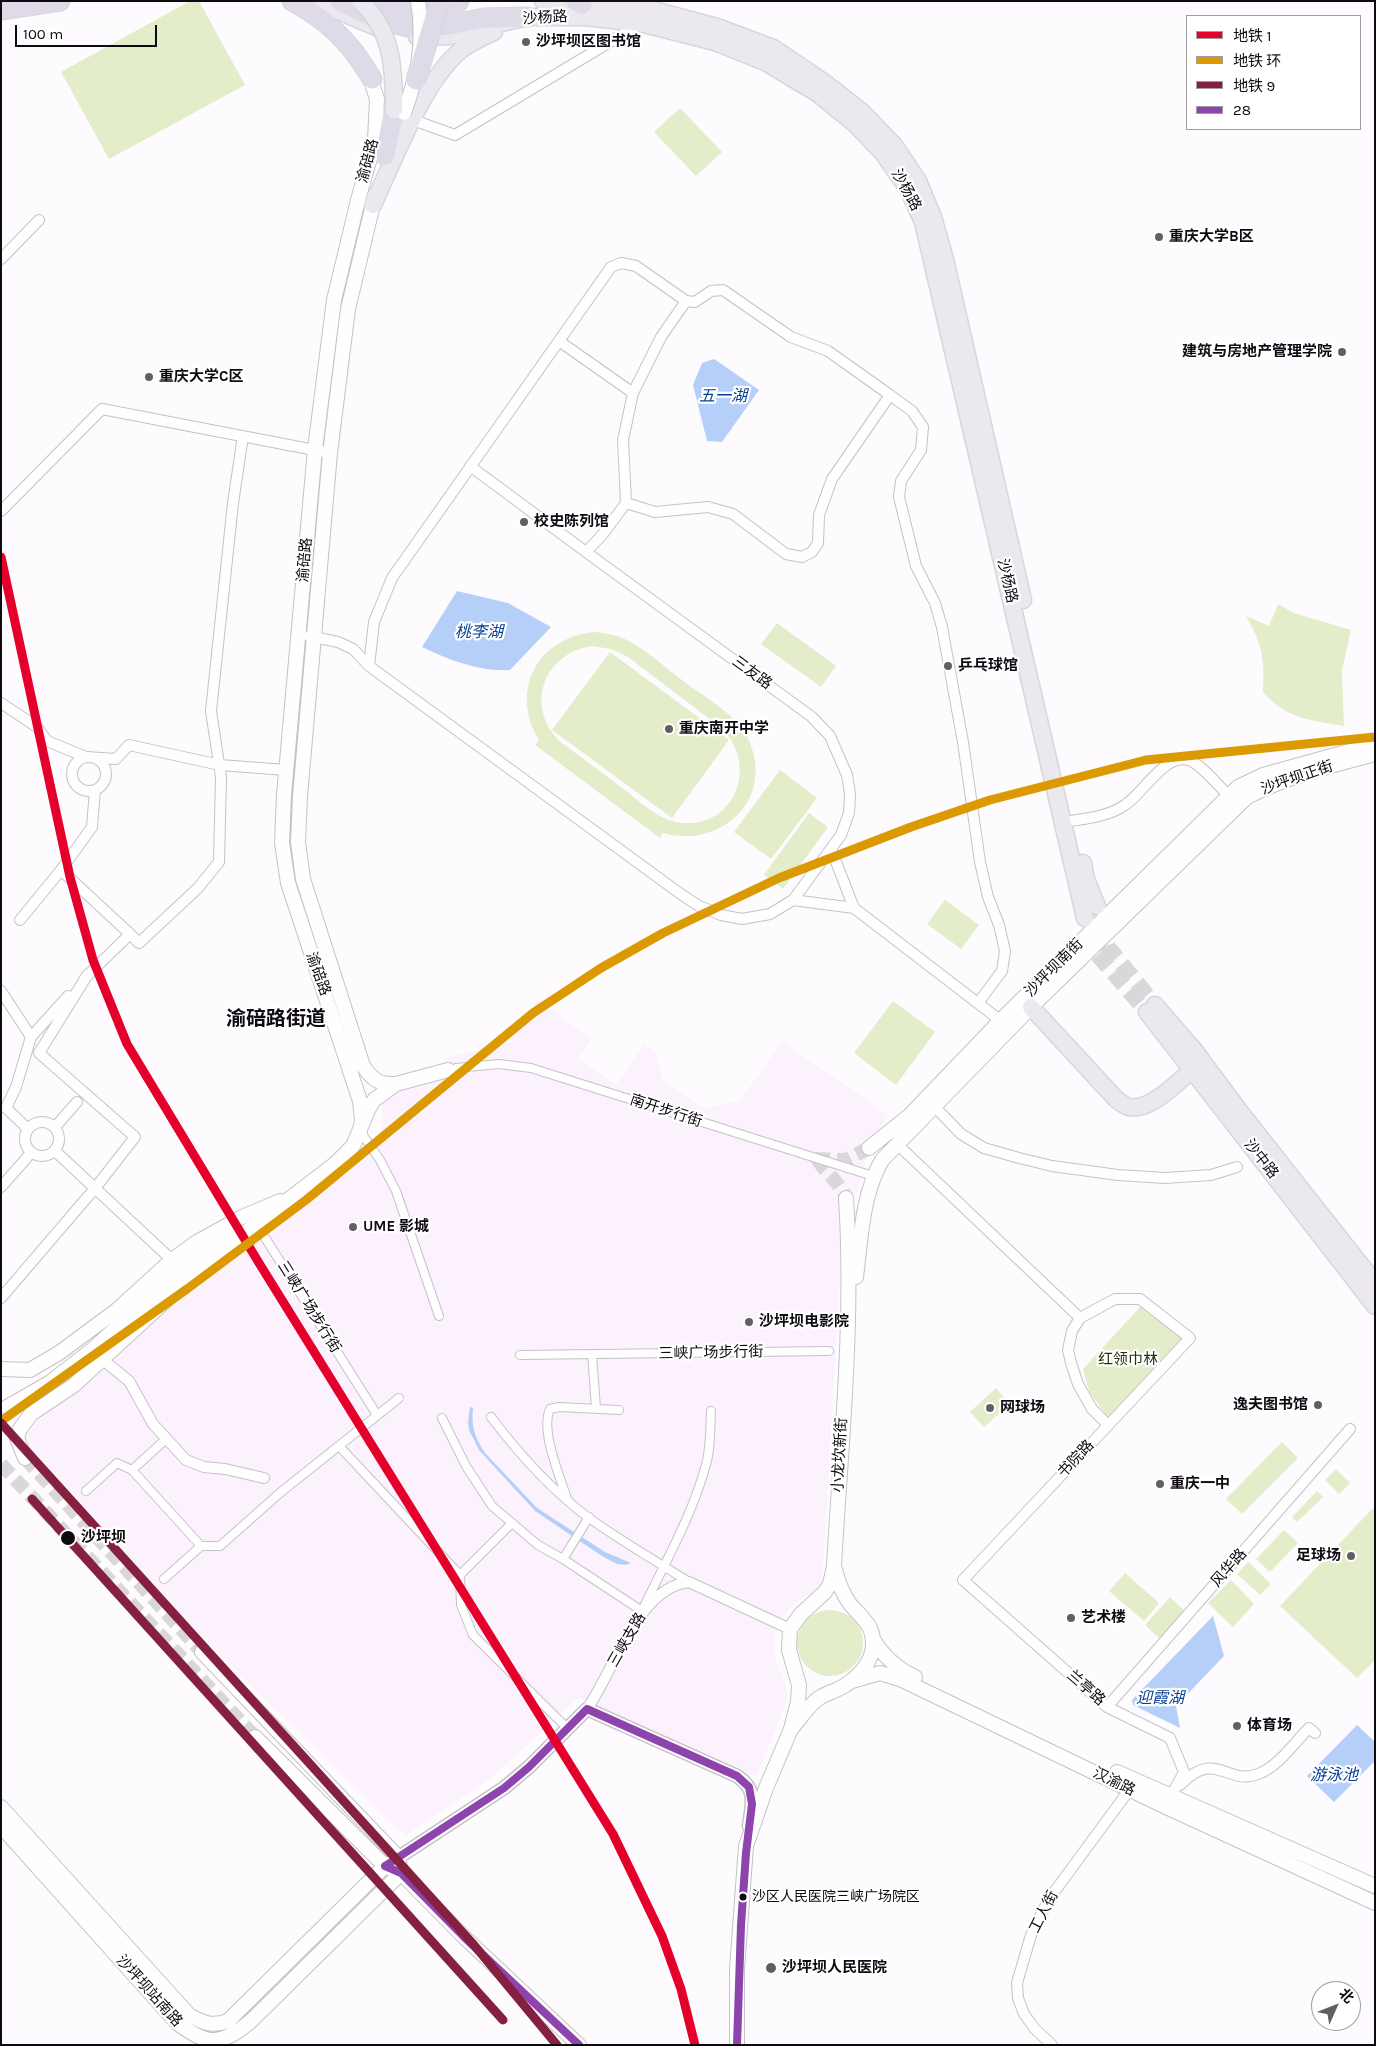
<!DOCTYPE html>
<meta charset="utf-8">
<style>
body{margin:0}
#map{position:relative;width:1376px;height:2046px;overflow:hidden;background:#fdfbfe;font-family:Karla,"Noto Sans SC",sans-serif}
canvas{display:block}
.frame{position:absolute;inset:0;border:2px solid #0f0a11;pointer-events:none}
.legend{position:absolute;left:1186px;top:15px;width:175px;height:115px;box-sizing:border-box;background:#fff;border:1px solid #9f9da0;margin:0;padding:6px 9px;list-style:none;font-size:15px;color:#0f0a11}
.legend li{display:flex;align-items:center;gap:10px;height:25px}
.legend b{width:25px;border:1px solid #9f9da0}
.north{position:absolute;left:1311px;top:1981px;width:50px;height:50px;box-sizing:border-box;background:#fff;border:1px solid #9f9da0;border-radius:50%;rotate:46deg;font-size:14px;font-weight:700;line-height:20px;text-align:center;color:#0f0a11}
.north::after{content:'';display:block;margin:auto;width:18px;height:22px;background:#625e64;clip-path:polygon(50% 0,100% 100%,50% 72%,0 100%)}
.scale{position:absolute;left:15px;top:25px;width:142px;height:22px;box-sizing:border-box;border:2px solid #0f0a11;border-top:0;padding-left:6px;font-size:15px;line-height:18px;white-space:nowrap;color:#0f0a11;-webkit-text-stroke:4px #fff;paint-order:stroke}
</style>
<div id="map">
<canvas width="1376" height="2046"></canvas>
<div class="frame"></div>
<ul class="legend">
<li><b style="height:6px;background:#e4002b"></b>地铁 1</li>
<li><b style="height:6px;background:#db9902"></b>地铁 环</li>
<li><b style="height:6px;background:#862041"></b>地铁 9</li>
<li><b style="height:6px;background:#8e44ad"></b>28</li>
</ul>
<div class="north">北</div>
<div class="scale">100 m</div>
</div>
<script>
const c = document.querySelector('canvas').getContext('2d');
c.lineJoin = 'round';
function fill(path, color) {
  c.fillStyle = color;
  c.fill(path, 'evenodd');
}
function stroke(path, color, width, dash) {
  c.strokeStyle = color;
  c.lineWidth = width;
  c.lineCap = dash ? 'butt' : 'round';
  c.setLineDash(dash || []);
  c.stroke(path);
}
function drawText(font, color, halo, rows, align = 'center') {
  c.font = font + ' Karla,"Noto Sans SC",sans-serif';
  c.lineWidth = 4.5;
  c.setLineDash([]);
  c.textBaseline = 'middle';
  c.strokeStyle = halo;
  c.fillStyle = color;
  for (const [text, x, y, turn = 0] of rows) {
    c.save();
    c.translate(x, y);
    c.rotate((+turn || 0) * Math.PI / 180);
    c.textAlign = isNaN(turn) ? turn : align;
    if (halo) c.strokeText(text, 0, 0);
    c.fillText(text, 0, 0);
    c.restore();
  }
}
fill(new Path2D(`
 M538,1000L591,1039L578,1058L616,1084L644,1044L656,1052L662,1079L703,1108L740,1101L782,1041L889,1116L870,1140L863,1173L855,1196L838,1200L841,1257L823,1570L820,1584L811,1593L796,1603L783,1616L775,1635L774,1651L776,1662L786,1686L788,1699L756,1777L578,1698L500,1770L476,1789L405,1836L205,1640L34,1451L28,1443L27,1435L35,1424L108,1365L218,1264L314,1193L352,1171L375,1147L381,1132L383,1114L381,1102L397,1092L450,1075L443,1058L484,1049L531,1011Z`), '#fcf2fe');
fill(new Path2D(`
 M190,1H199L245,85L109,159L61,72Z
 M680,108L722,152L696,176L654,132Z
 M1278,604L1294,613L1351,630L1342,671L1344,726C1311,720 1286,719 1263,692C1265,661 1262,643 1246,616L1269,626Z
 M777,623L836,666L821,687L761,644Z
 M596,632C606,633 616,635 625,639C644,648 661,664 678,677C696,691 718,704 735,720C742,727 748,736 751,746C772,803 718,849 663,833L660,838L535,745L539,740C509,690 538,636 596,632ZM592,646L611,649L628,657L719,726C762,764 734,833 676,822C657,818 640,802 625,790C604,774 584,759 563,744C524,710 541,654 592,646Z
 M610,652L729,740L672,818L552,730Z
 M780,770L817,798L771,859L734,832Z
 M809,813L828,827L783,889L764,875Z
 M945,900L979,925L961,949L927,924Z
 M893,1001L935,1032L896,1085L854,1053Z
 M1141,1306L1185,1337L1109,1419L1089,1391L1083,1369Z
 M996,1388L1010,1404L984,1427L970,1412Z
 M1282,1442L1298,1458L1242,1514L1226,1499Z
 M1336,1469L1350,1483L1339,1494L1325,1480Z
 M1317,1491L1323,1497L1297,1522L1292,1517Z
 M1375,1506V1660L1357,1678L1280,1606Z
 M1284,1530L1298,1543L1270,1572L1256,1559Z
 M1248,1562L1271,1584L1260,1595L1237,1574Z
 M1125,1573L1159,1603L1144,1621L1109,1591Z
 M1231,1580L1254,1604L1233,1627L1208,1603Z
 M1170,1597L1189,1615L1164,1643L1145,1625Z
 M797 1643a33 33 0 1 1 66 0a33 33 0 1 1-66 0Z`), '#e3edc9');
fill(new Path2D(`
 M714,359L759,390L722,442L707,441L693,385L702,363Z
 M457,591L508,603L551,627L510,670C478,672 450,660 422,647Z
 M470,1407L473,1408C471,1427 475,1438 485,1453L537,1508L605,1552L631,1563L625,1565L617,1564L602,1556L535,1511L479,1450L469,1430L468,1422Z
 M1213,1616L1224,1656L1176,1706L1180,1728L1133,1705L1132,1700Z
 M1357,1725L1375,1742V1761L1334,1802L1307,1776Z`), '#b6cff9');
stroke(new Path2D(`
 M816,1159L846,1160L869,1148
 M817,1159C826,1173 840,1183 846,1198
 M25,1458L202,1652
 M1,1464L255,1737`), '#d9d7da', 14, [14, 7]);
stroke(new Path2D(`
 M1101,922L1108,947L1155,1005
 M1090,932L1097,954L1147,1012`), '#d9d7da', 16, [16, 8]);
const pedestrian = new Path2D(`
 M456,1068L499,1064L531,1068L873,1176
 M360,1131L380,1160L396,1191L439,1316
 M257,1225L377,1415
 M592,1354L596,1408
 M520,1355L829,1351
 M491,1417C519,1454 551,1490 589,1518C621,1541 656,1561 689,1582
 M442,1418L466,1466L492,1506L538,1545L563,1559L642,1611C664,1564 691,1518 705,1468C711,1450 710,1429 711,1411
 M339,1446L460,1575L461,1605L473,1635L568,1729
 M132,1470L166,1439
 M86,1491L117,1463L132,1470L201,1546
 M567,1499C560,1476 540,1431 550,1409L559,1407L619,1410
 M563,1559L589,1517
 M460,1575L511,1524
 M164,1579L201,1546H220L281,1492L399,1398`);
const minor = new Path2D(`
 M413,120L455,135L640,24
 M1,259L39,220
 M686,301L695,302L711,291L723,290L791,337L828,351L890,395
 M559,341L633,393
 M626,503L655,512L708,507L733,514L786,554L802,557L812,552L818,543L819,515L832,479L890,395L912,411L923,427L921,450L901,481L899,497L916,566L935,603L942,627L963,742L980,862L988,897L999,925L1005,951L1002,971L978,1003
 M1,511L102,409L330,453
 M309,636L338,642L353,649L369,666L682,895L699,906L721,915L742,919L770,914L793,900L841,835L849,813L850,794L847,775L830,736L812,717L586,552
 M369,666L374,622L392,578L611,267L621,263L636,266L686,301L661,337L633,393L623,440L626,503L603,534L586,552L470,466
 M1,703L37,727L47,741L86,757L116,759L129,745L220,765L286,770
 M72 774a17 17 0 1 1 34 0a17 17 0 1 1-34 0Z
 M1063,822C1083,819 1108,817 1125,805C1144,793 1166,750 1191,761C1202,765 1223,791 1233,800
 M831,849L854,908
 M61,870L130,934L85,978
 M793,900L854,908L1005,1024
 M20,920L61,870L92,827L95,790
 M130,934L139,943L198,888L219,862L221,777L211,711L233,503L243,436
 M1,991L31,1037L16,1087L6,1108L28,1129
 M31,1037L68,996
 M934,1106L961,1134L984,1148L1019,1158L1052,1166L1118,1175L1165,1178L1211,1175L1237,1167
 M25 1139a17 17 0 1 1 34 0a17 17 0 1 1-34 0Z
 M55,1127L77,1102
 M897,1144L1080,1318
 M55,1151L172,1260
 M1,1187L31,1153
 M1,1298L96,1187L135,1137L39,1053L88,974
 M103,1360L129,1381L153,1424L186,1460L204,1467L225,1469L264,1478
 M1108,1425L1092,1409L1078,1384L1071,1363L1068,1350L1072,1331L1080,1318L1115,1299H1140L1190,1338L963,1580L1107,1707L1170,1738L1184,1772L1171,1796
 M1107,1707L1350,1429
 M587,1709C614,1671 638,1587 689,1582L790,1629
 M1180,1785C1216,1748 1226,1786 1258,1774C1278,1767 1294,1743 1309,1728L1315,1733
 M1052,2045L1035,2029L1024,2014L1018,1998L1017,1983L1031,1935L1049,1899L1130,1789`);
const tertiary = new Path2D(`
 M390,1863L504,1788L529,1767L587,1709L737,1776C758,1790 752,1804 749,1826`);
const secondary = new Path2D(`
 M375,196L348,309L330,453L300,796L298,842L303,879L363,1066C372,1079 379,1085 396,1084L448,1070
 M360,1131L362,1120L360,1101L288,883L282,843L284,795L315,449L334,300L358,200L375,140L377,99L368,71
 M869,1148L909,1116L1001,1020L1238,787L1263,775L1375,744
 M856,1277C861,1238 862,1195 882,1160L1031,1007L1247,797C1287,776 1331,766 1375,754
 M1,1369L30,1370L59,1353L117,1310L172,1260L197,1242L242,1217L280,1201
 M7,1407L49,1383L93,1349L181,1269L232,1233
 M25,1458L17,1438L20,1429L31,1414L74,1385L212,1258L336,1163L353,1146L368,1110L374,1100L396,1084
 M873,1639C883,1656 896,1668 915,1677
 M202,1652L398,1857L401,1873
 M852,1681L880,1673L900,1679L1166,1807L1375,1903
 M793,1727C801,1717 809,1705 819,1698C827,1693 836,1691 844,1686C864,1674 880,1652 870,1628C865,1619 857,1612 850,1604C842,1593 838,1582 835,1569
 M255,1737L385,1866L401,1873L464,1937L579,2045
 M1117,1772L1375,1886
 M1,1807L189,2015C203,2023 212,2027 228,2021L385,1866
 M1,1826L177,2023C208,2046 221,2046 251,2021L401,1873
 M737,2045V1969L746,1846L766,1788L791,1729L798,1702L799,1685L789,1650L790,1629L801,1614L825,1592L830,1584L834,1566C841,1444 854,1320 846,1198`);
const primary = new Path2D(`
 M322,1L341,12L376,27
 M543,1L646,8L717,27L773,48L825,83L862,112L894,145L918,181L933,217L945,259L1023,600
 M417,37L449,36L527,17H584L640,23L715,42L765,62L817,93L853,122L883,153L908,189L923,222L1085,918
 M373,205C394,160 423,81 461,50C471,42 483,37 494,32
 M1083,863L1086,879L1097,906
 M1155,1005L1194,1050L1240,1112L1375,1283
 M1031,1007L1116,1099C1120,1102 1125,1106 1129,1107C1149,1112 1178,1082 1192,1070
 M1147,1012L1375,1306`);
const motorway = new Path2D(`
 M292,1C313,12 335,29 350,47C358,56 365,68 372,79
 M340,1L379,20L412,28L449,25L484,18L527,17
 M382,1C400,7 417,12 436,8
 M576,1L582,4
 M1,10L60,1
 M427,19L450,12L459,1
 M385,155L394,110`);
stroke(pedestrian, '#c5c2c7', 10);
stroke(minor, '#c5c2c7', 12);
stroke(tertiary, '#c5c2c7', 15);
stroke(secondary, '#c5c2c7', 16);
stroke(primary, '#d8d6d9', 19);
stroke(motorway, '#d8d6d9', 21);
stroke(pedestrian, '#fffeff', 8);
stroke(minor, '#fffeff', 10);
stroke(tertiary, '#fffeff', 12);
stroke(secondary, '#fffeff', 14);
stroke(primary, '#ebe8f0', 16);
stroke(motorway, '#dedae7', 19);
const secondaryBridge = new Path2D(`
 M404,113C418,73 425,44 418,1`);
const primaryBridge = new Path2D(`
 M360,1C393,31 394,69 394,110`);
const motorwayBridge = new Path2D(`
 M416,80L440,1`);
stroke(secondaryBridge, '#c5c2c7', 16, []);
stroke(primaryBridge, '#d8d6d9', 19, []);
stroke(motorwayBridge, '#d8d6d9', 21, []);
stroke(secondaryBridge, '#fffeff', 14);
stroke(primaryBridge, '#ebe8f0', 16);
stroke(motorwayBridge, '#dedae7', 19);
stroke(new Path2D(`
 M385,1866L504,1788L529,1767L587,1709L737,1776L749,1787L752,1804L746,1853L741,1925L737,2045
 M385,1866L401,1873L464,1937L579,2045`), '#8e44ad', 8);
stroke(new Path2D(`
 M1,557L70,877L93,960L127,1044L259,1263L613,1834L662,1936L681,1989L695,2045`), '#e4002b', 9);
stroke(new Path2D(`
 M1,1421L187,1289L306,1200L533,1013L601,968L663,933L779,878L911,827L990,800L1146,760L1375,737`), '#db9902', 9);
stroke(new Path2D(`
 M1,1423L474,1945L557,2045
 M32,1499L503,2020`), '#862041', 9);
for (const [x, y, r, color] of [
 [526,42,5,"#625e64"],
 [1159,237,5,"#625e64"],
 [1342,352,5,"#625e64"],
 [149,377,5,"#625e64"],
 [524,522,5,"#625e64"],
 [948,666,5,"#625e64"],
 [669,729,5,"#625e64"],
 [353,1227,5,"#625e64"],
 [749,1322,5,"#625e64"],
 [1318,1405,5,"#625e64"],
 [990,1408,5,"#625e64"],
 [1160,1484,5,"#625e64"],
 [68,1538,8,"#0f0a11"],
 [1351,1556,5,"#625e64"],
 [1071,1618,5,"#625e64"],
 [1237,1726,5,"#625e64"],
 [743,1897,4.5,"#0f0a11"],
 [771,1968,6,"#625e64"]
]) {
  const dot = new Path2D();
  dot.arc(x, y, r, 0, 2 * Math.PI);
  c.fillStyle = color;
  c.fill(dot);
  stroke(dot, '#fff', 2);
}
drawText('14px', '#0f0a11', '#fff', [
 ["沙区人民医院三峡广场院区",752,1897]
], 'left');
drawText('15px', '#0f0a11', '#fff', [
 ["沙杨路",545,18,-3],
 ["渝碚路",368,161,-75],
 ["沙杨路",906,190,61],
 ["渝碚路",305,560,-85],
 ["沙杨路",1007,581,77],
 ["三友路",752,673,36],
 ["沙坪坝正街",1297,778,-19],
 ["沙坪坝南街",1054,968,-45],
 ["渝碚路",318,974,70],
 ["南开步行街",666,1111,18],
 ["沙中路",1261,1159,52],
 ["三峡广场步行街",309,1307,58],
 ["三峡广场步行街",711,1353,-1],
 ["小龙坎新街",840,1455,-87],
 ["书院路",1076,1459,-47],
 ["风华路",1229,1568,-49],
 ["三峡支路",627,1640,-60],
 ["兰亭路",1086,1688,41],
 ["汉渝路",1114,1782,26],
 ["工人街",1044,1912,-63],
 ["沙坪坝站南路",149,1991,48]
]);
drawText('bold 15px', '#0f0a11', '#fff', [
 ["沙坪坝区图书馆",536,42],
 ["重庆大学B区",1169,237],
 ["建筑与房地产管理学院",1332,352,"right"],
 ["重庆大学C区",159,377],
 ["校史陈列馆",534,522],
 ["乒乓球馆",958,666],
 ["重庆南开中学",679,729],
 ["UME 影城",363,1227],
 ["沙坪坝电影院",759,1322],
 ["逸夫图书馆",1308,1405,"right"],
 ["网球场",1000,1408],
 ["重庆一中",1170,1484],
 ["足球场",1341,1556,"right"],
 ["艺术楼",1081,1618],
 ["体育场",1247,1726],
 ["沙坪坝人民医院",782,1968]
], 'left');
drawText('15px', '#27310b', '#fff', [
 ["红领巾林",1128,1360]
]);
drawText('bold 15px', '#0f0a11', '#fff', [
 ["沙坪坝",81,1538]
], 'left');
drawText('italic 16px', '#073f93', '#fff', [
 ["五一湖",723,396],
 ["桃李湖",479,632],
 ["迎霞湖",1160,1698],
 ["游泳池",1334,1775]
]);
drawText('bold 20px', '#0f0a11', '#fff', [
 ["渝碚路街道",276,1019]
]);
</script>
